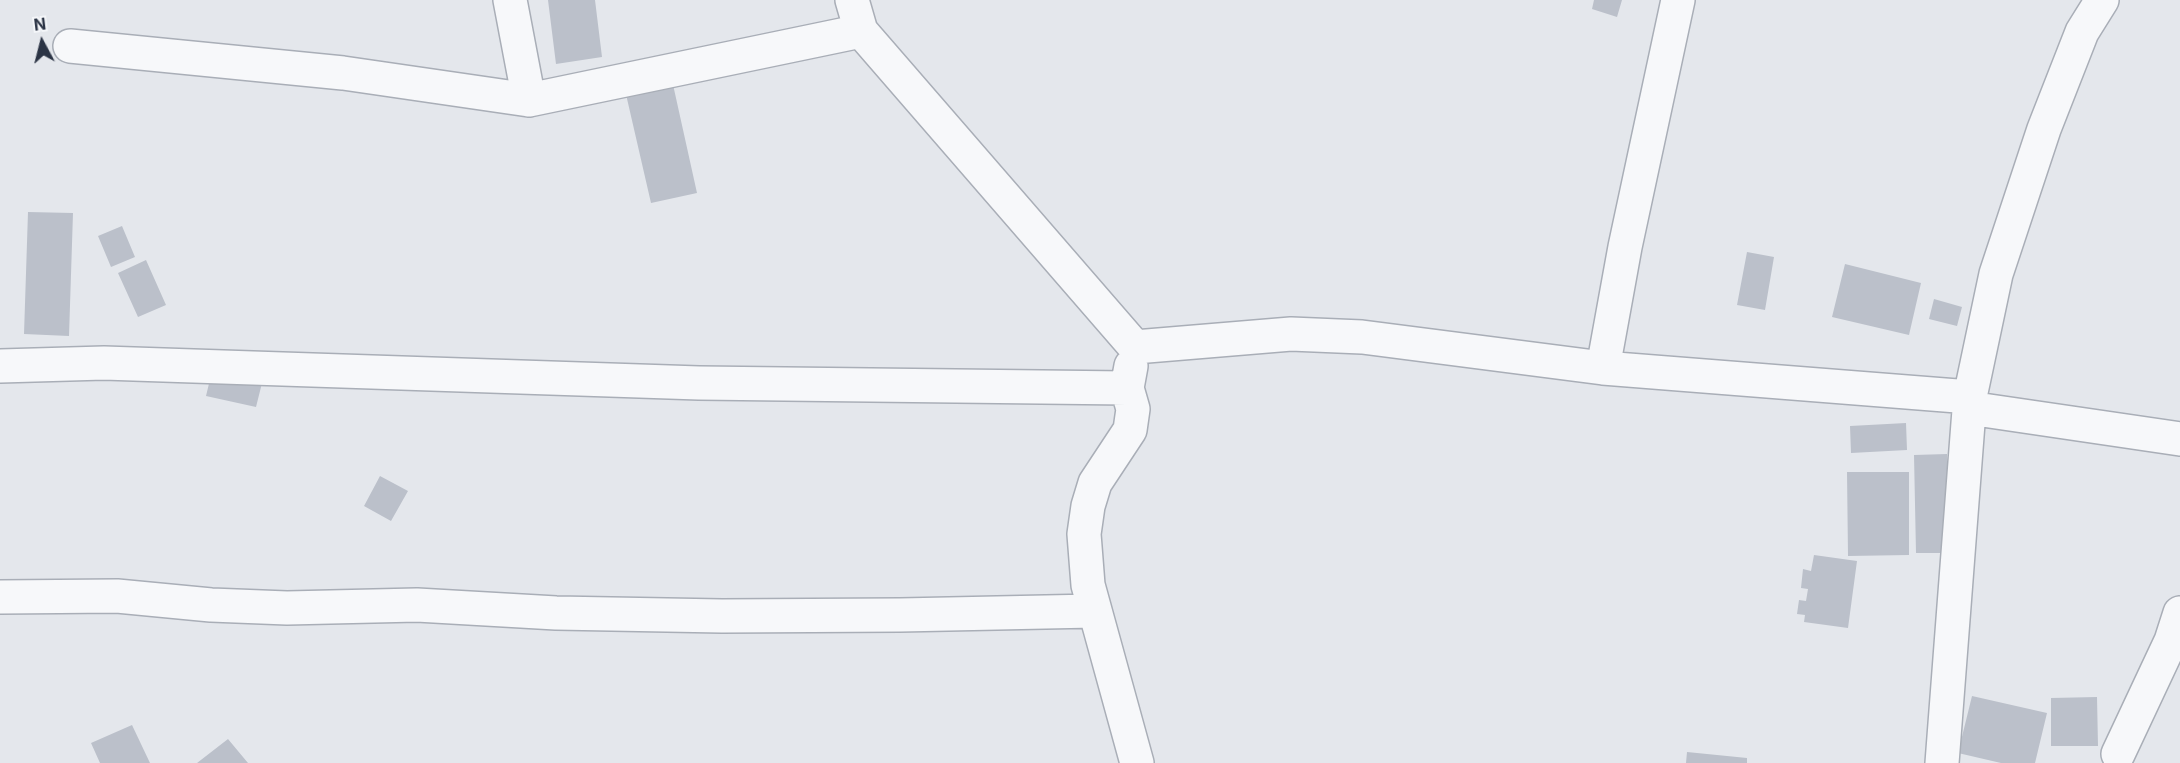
<!DOCTYPE html>
<style>
body{margin:0}
#map{position:relative;width:2180px;height:763px;overflow:hidden;background:#e4e7ec;font-family:Inter,sans-serif}
canvas{display:block}
.north{position:absolute;left:12px;top:12px;width:60px;height:60px;-webkit-text-stroke:4px #f4f6f9;paint-order:stroke;rotate:353deg;font-size:16px;font-weight:700;line-height:24px;text-align:center;color:#2b3445}
.north::after{content:'';display:block;margin:auto;width:21px;height:27px;background:#2b3445;clip-path:polygon(50% 0,100% 100%,50% 72%,0 100%)}
</style>
<div id="map">
<canvas width="2180" height="763"></canvas>
<div class="north">N</div>
</div>
<script>
const c = document.querySelector('canvas').getContext('2d');
c.lineJoin = 'round';
function fill(path, color) {
  c.fillStyle = color;
  c.fill(path, 'evenodd');
}
function stroke(path, color, width, dash) {
  c.strokeStyle = color;
  c.lineWidth = width;
  c.lineCap = dash ? 'butt' : 'round';
  c.setLineDash(dash || []);
  c.stroke(path);
}
fill(new Path2D(`
 M548,0H595L602,57L556,64Z
 M1594,0H1622L1617,17L1592,9Z
 M672,80L697,193L651,203L625,90Z
 M28,212L73,213L69,336L24,334Z
 M122,226L135,257L111,267L98,236Z
 M1747,252L1774,257L1765,310L1737,305Z
 M146,260L166,305L138,317L118,273Z
 M1845,264L1921,283L1909,335L1832,317Z
 M1934,299L1962,307L1957,326L1929,319Z
 M213,367L263,379L256,407L206,396Z
 M1906,423L1907,450L1851,453L1850,426Z
 M1947,454L1949,553H1916L1914,455Z
 M1847,472H1909V555L1848,556Z
 M380,476L408,491L391,521L364,506Z
 M1814,555L1857,561L1848,628L1804,622L1805,615L1797,614L1799,600L1806,601L1808,589L1801,588L1803,569L1811,571Z
 M1972,696L2047,713L2035,763H2001L1958,753Z
 M2097,697L2098,746H2051V698Z
 M132,725L150,763H100L91,743Z
 M228,739L248,763H197Z
 M1687,752L1747,758V763H1686Z`), '#bbc0ca');
const street = new Path2D(`
 M510,0L529,100
 M852,0L861,31L1135,347
 M70,46L343,73L529,100L861,31
 M1135,347L1291,334L1362,337L1603,368L1970,397
 M0,366L104,363L699,383L1127,388
 M1131,366L1127,388L1133,409L1130,430L1095,483L1088,506L1084,534L1088,585L1137,763
 M1603,368L1625,247L1678,0
 M1969,408L2180,439
 M0,597L117,596L211,605L287,608L417,605L556,613L722,616L900,615L1094,611
 M2118,754L2171,641L2180,613
 M1942,763L1970,397L1996,274L2044,129L2082,32L2102,0`);
stroke(street, '#a9aeb7', 36);
stroke(street, '#f7f8fa', 33);
</script>
